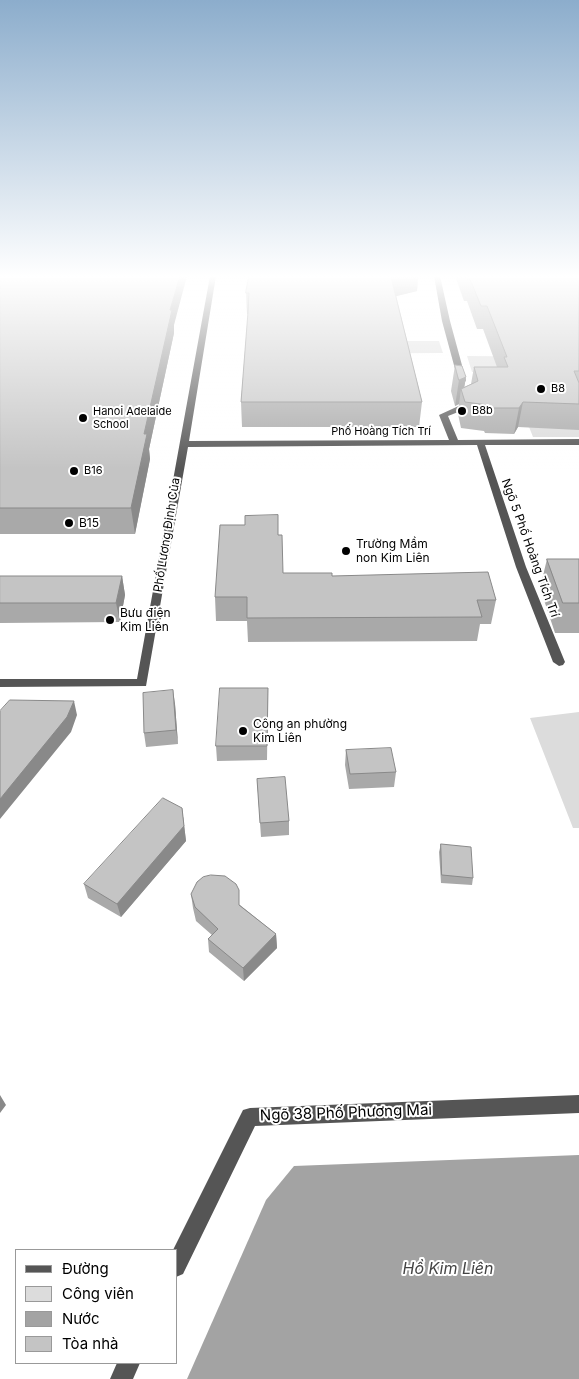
<!DOCTYPE html>
<meta charset="utf-8">
<style>
body{margin:0}
#map{position:relative;width:579px;height:1379px;overflow:hidden;background:#fff;font-family:Inter,sans-serif}
canvas{display:block}
.legend{position:absolute;left:15px;top:1249px;width:162px;height:115px;box-sizing:border-box;background:#fff;border:1px solid #999;margin:0;padding:6px 9px;list-style:none;font-size:15px;color:#000}
.legend li{display:flex;align-items:center;gap:10px;height:25px}
.legend b{width:25px;border:1px solid #999}
</style>
<div id="map">
<canvas width="579" height="1379"></canvas>
<ul class="legend">
<li><b style="height:6px;background:#555"></b>Đường</li>
<li><b style="height:14px;background:#dcdcdc"></b>Công viên</li>
<li><b style="height:14px;background:#a3a3a3"></b>Nước</li>
<li><b style="height:14px;background:#c4c4c4"></b>Tòa nhà</li>
</ul>
</div>
<script>
const c = document.querySelector('canvas').getContext('2d');
c.lineJoin = 'round';
function fill(path, color) {
  c.fillStyle = color;
  c.fill(path, 'evenodd');
}
function stroke(path, color, width, dash) {
  c.strokeStyle = color;
  c.lineWidth = width;
  c.lineCap = dash ? 'butt' : 'round';
  c.setLineDash(dash || []);
  c.stroke(path);
}
function drawText(font, color, halo, rows, align = 'center') {
  c.font = font + ' Inter,sans-serif';
  c.lineWidth = 4;
  c.setLineDash([]);
  c.textBaseline = 'middle';
  c.strokeStyle = halo;
  c.fillStyle = color;
  for (const [text, x, y, turn = 0] of rows) {
    c.save();
    c.translate(x, y);
    c.rotate((+turn || 0) * Math.PI / 180);
    c.textAlign = isNaN(turn) ? turn : align;
    if (halo) c.strokeText(text, 0, 0);
    c.fillText(text, 0, 0);
    c.restore();
  }
}
fill(new Path2D(`
 M259,341H439L443,353L258,354Z
 M467,356L579,357V373L472,372Z
 M522,409H579V437H533Z
 M579,712V828H573L530,718Z`), '#dcdcdc');
fill(new Path2D(`
 M579,1155V1379H187L266,1200L294,1166Z`), '#a3a3a3');
fill(new Path2D(`
 M210,276H216L189,441L449,440L439,415L463,404L462,400L466,398L470,400L471,407L448,416L458,440L579,439V445H485L526,567L565,662L563,665L559,666L553,662L516,567L477,445L188,447L146,686L0,687V679H137Z
 M434,276H440L450,321L466,380L465,382L458,380L442,321Z
 M579,1095V1113L255,1126L183,1274L176,1277V1250H173L243,1110L250,1108Z
 M117,1363H140L133,1379H110Z`), '#555');
fill(new Path2D(`
 M0,276L174,325V333L149,449L150,459L135,534H0Z
 M249,276H418L417,291L396,296L422,402L419,427H242L241,402L248,314H247L246,293Z
 M455,276H579V430L518,427L514,434L485,433L484,431L461,428L458,414L459,404L455,406L451,391L455,365L466,377L464,387L471,384L474,367H497L483,329H477L467,301H464Z
 M278,535L283,573L332,576L496,600L491,624H480L477,641L248,642L247,621H216L215,597Z
 M547,559H579V633H555L540,588Z
 M0,576H122L125,595L120,622L0,623Z
 M268,688L267,760L217,761L216,746Z
 M175,704L178,744L146,747L144,733Z
 M346,750L396,772L394,787L349,789L345,765Z
 M257,779L289,821V835L261,837Z
 M182,808L186,841L121,917L88,898L84,884Z
 M441,844L473,878L472,885L441,883L439,852Z
 M191,894L240,905L276,934L277,948L244,981L209,952L208,939L212,935L196,921L193,908Z`), '#a9a9a9');
fill(new Path2D(`
 M180,276H187L174,325V333L149,449L150,459L135,534L131,508L144,434L170,310Z
 M396,276H418L417,291L389,298L391,277Z
 M466,377L463,395L461,389L459,404L455,406L459,380Z
 M523,402L518,427L514,434L519,408Z
 M122,576L125,595L120,622L116,603Z
 M173,690L175,704L178,744L176,730Z
 M74,701L77,715L71,732L0,819V799Z
 M182,808L186,841L121,917L117,904Z
 M276,934L277,948L244,981L243,968Z
 M0,1095L6,1105L0,1113Z`), '#898989');
const building = new Path2D(`
 M0,276H180L170,310H172L144,434H147L131,508H0Z
 M249,276H396L391,277L422,402H241L248,312L249,293H246Z
 M466,276H579V371H574L579,383V404L523,402L519,408H489L488,405L465,402L461,389L478,381L474,367H508L504,357H507L487,306H481L470,279H467Z
 M455,365L462,366L466,377L459,380Z
 M278,515V535H282L283,573H332V576L488,572L496,600H477L482,617L247,618V597H215L220,525H245V516Z
 M547,559H579V603H563Z
 M0,576H122L116,603H0Z
 M220,688H268L267,746H216Z
 M173,690L176,730L144,733L143,693Z
 M10,700L74,701L67,717L0,799V711Z
 M391,748L396,772L350,774L346,750Z
 M285,777L289,821L260,823L257,779Z
 M163,798L182,808L184,826L117,904L84,884Z
 M441,844L471,847L473,878L442,875Z
 M211,875L225,876L236,884L239,890V905L276,934L243,968L208,939L218,929L195,907L191,894L197,882L203,877Z`);
fill(building, '#c4c4c4');
stroke(building, '#898989', 1);
const sky = c.createLinearGradient(0, 0, 0, 469);
sky.addColorStop(0, '#8cadcc');
sky.addColorStop(0.59, '#fff');
sky.addColorStop(1, '#ffffff00');
c.fillStyle = sky;
c.fillRect(0, 0, 579, 469);
for (const [x, y, r, color] of [
 [541,389,5,"#000"],
 [462,411,5,"#000"],
 [83,418,5,"#000"],
 [74,471,5,"#000"],
 [69,523,5,"#000"],
 [346,551,5,"#000"],
 [110,620,5,"#000"],
 [243,731,5,"#000"]
]) {
  const dot = new Path2D();
  dot.arc(x, y, r, 0, 2 * Math.PI);
  c.fillStyle = color;
  c.fill(dot);
  stroke(dot, '#fff', 2);
}
drawText('11px', '#000', '#fff', [
 ["B8",551,389],
 ["B8b",472,411],
 ["Hanoi Adelaide",93,412],
 ["School",93,425],
 ["B16",84,471]
], 'left');
drawText('11px', '#000', '#fff', [
 ["Phố Hoàng Tích Trí",381,432]
]);
drawText('12px', '#000', '#fff', [
 ["B15",79,523],
 ["Trường Mầm",356,544],
 ["non Kim Liên",356,558],
 ["Bưu điện",120,613],
 ["Kim Liên",120,627],
 ["Công an phường",253,724],
 ["Kim Liên",253,738]
], 'left');
drawText('12px', '#000', '#fff', [
 ["Phố Lương Định Của",167,535,-81],
 ["Ngõ 5 Phố Hoàng Tích Trí",530,548,70]
]);
drawText('15px', '#000', '#fff', [
 ["Ngõ 38 Phố Phương Mai",346,1113,-2]
]);
drawText('italic 16px', '#444', '#fff', [
 ["Hồ Kim Liên",448,1269]
]);
</script>
